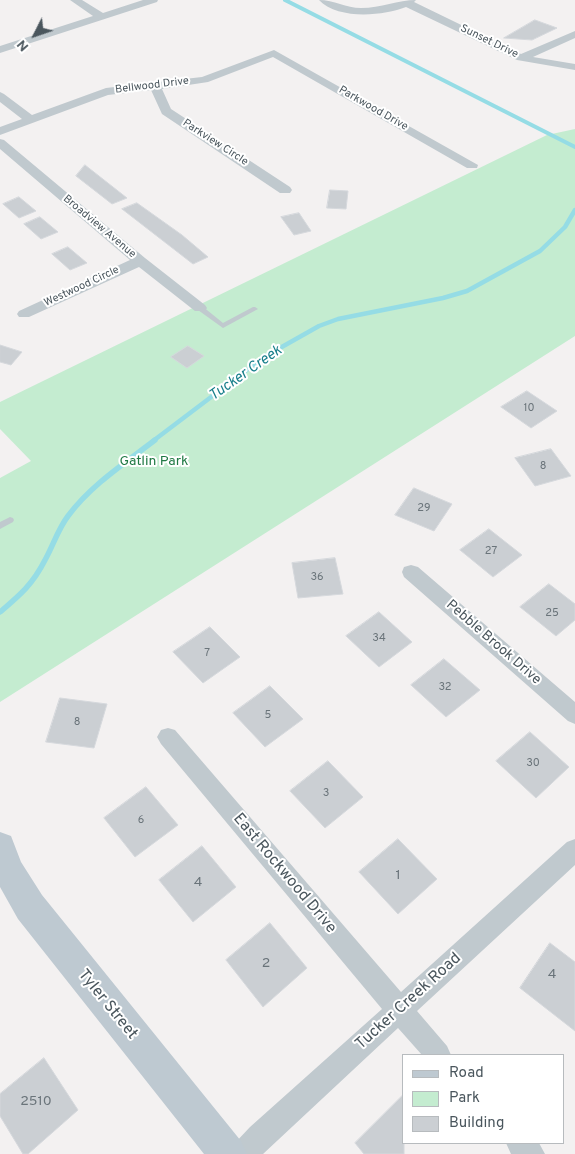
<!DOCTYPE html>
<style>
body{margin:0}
#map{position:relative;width:575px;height:1154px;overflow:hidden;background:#f3f1f1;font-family:Overpass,sans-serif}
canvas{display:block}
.legend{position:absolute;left:402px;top:1054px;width:162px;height:90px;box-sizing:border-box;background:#fff;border:1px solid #b7bbbe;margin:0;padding:6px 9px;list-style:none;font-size:15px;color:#4a565d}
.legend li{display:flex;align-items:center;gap:10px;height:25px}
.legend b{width:25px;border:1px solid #b7bbbe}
.north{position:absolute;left:10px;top:10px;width:50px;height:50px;-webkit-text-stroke:4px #fff;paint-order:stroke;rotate:229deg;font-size:14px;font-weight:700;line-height:20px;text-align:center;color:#4a565d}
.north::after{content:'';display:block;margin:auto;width:18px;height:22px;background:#4a565d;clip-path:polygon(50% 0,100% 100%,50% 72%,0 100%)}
</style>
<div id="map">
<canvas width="575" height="1154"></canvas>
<ul class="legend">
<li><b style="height:6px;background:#bec9d1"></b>Road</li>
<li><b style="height:14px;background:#c4ecd0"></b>Park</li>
<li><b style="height:14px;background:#cbcfd3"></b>Building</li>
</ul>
<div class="north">N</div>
</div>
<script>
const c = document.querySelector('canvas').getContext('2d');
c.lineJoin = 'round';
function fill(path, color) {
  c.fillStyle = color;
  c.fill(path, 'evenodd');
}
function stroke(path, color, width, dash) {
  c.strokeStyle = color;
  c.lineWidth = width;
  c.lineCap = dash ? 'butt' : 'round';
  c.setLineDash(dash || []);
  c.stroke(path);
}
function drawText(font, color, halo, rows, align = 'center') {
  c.font = font + ' Overpass,sans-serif';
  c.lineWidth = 4;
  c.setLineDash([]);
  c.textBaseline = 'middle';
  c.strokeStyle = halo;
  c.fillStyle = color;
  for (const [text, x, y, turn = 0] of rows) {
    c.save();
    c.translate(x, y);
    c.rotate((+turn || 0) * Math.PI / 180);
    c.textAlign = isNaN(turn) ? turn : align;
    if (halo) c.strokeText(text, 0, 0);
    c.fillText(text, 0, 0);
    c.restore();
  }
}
fill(new Path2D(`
 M575,129V336L0,702V478L31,461L0,429V402L547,135Z`), '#c4ecd0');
stroke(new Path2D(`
 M285,0L575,147`), '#95dce5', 4);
stroke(new Path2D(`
 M153,441L264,357L319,326L338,319L443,298L467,291L540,251L565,227L575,210`), '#95dce5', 4.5);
stroke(new Path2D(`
 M0,612C20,595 33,584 45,560C53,546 58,529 68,516C91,485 125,463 155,440`), '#95dce5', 5.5);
const building = new Path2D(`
 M535,20L557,28L532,40L504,38Z
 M85,165L127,198L112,204L76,176Z
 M330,190L348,191L346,209L327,208Z
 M19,197L36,211L19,218L3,204Z
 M137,203L182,235L208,257L193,264L122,209Z
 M299,213L311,231L294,235L281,217Z
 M40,217L58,232L41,239L24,224Z
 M68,247L87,263L70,270L52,254Z
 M0,345L22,352L11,365L0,362Z
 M188,346L204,356L187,368L171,357Z
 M527,391L557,411L531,428L501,407Z
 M551,449L571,476L535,486L515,458Z
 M414,488L452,504L434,531L395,515Z
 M489,529L522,555L493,577L460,550Z
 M335,558L343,594L298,598L292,563Z
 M549,584L575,604V620L556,636L520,607Z
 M379,612L412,642L379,667L346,636Z
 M210,627L240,657L203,683L173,652Z
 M444,659L480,690L446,717L411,685Z
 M270,686L303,719L265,747L233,713Z
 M60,698L107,704L94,748L46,742Z
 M530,732L569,767L536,798L496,761Z
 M328,761L363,797L325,828L290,791Z
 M146,787L178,825L135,857L104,818Z
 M398,839L437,879L398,914L359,872Z
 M202,846L236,887L193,922L159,880Z
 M270,923L307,968L263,1007L226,960Z
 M550,943L575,962V1031L520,988Z
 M44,1058L78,1110L28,1154H23L0,1116V1094Z
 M404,1094V1154H364L355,1143Z`);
fill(building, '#cbcfd3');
stroke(building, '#d5d8dc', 1);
fill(new Path2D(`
 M198,306H202L223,323L253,307H255L258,309L223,328L198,310Z
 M10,517L13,518L14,520L13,522L0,529V522Z`), '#c0c9ce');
fill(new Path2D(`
 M70,0H82L103,13L143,0H158L157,2L0,53V46L93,16Z
 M319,0C334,0 346,8 361,8C381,8 398,0 416,0L414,2L521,54L575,31V38L533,57L575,64V70L517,60L406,7C383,16 338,20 319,0Z
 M274,50L478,165L477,168H467L273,57L208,82L162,89L171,109L290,187L292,190L290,193H280L162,114L151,90L108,95L0,135V127L22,119L0,102V92L4,94L32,115L106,88L202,77Z
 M0,139L4,140L145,258L205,305L207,308L205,311H195L139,267L29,317H19L17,314L19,311L130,260L0,149Z
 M411,565L418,567L575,702V724L568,721L404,577L402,572L404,567Z
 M168,728L175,730L401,992L567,842L575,839V865L417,1011L447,1046L451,1055H422L398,1028L263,1154H230L234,1144L250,1127L382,1009L161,744L157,737L161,730Z
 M506,1143H539L545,1154H511Z`), '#c0c9ce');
fill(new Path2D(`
 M0,832L11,836L21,862L42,895L241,1141L247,1154H204L18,919L0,887Z`), '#bec9d1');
drawText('11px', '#4a565d', '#fff', [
 ["Sunset Drive",489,42,26],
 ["Bellwood Drive",152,86,-7],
 ["Parkwood Drive",373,109,30],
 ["Parkview Circle",215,143,33],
 ["Broadview Avenue",99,227,40],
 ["Westwood Circle",82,287,-25]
]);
drawText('11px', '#6a747a', null, [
 ["10",529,409],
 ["8",543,467],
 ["29",424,509],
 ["27",491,552],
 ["36",317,578],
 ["25",552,614],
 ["34",379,639],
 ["7",207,654],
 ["32",445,688],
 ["5",268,716],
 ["8",77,723],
 ["30",533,764],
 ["3",326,794],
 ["6",141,821]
]);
drawText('14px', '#207944', '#fff', [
 ["Gatlin Park",154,462]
]);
drawText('14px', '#4a565d', '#fff', [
 ["Pebble Brook Drive",493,643,41]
]);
drawText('14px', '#6a747a', null, [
 ["1",398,876],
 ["4",198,883],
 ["2",266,964],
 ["4",552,975],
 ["2510",36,1102]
]);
drawText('italic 15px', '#187f8b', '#fff', [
 ["Tucker Creek",246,374,-35]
]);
drawText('16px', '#4a565d', '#fff', [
 ["East Rockwood Drive",284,874,50],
 ["Tucker Creek Road",409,1002,-42],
 ["Tyler Street",107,1005,51]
]);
</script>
